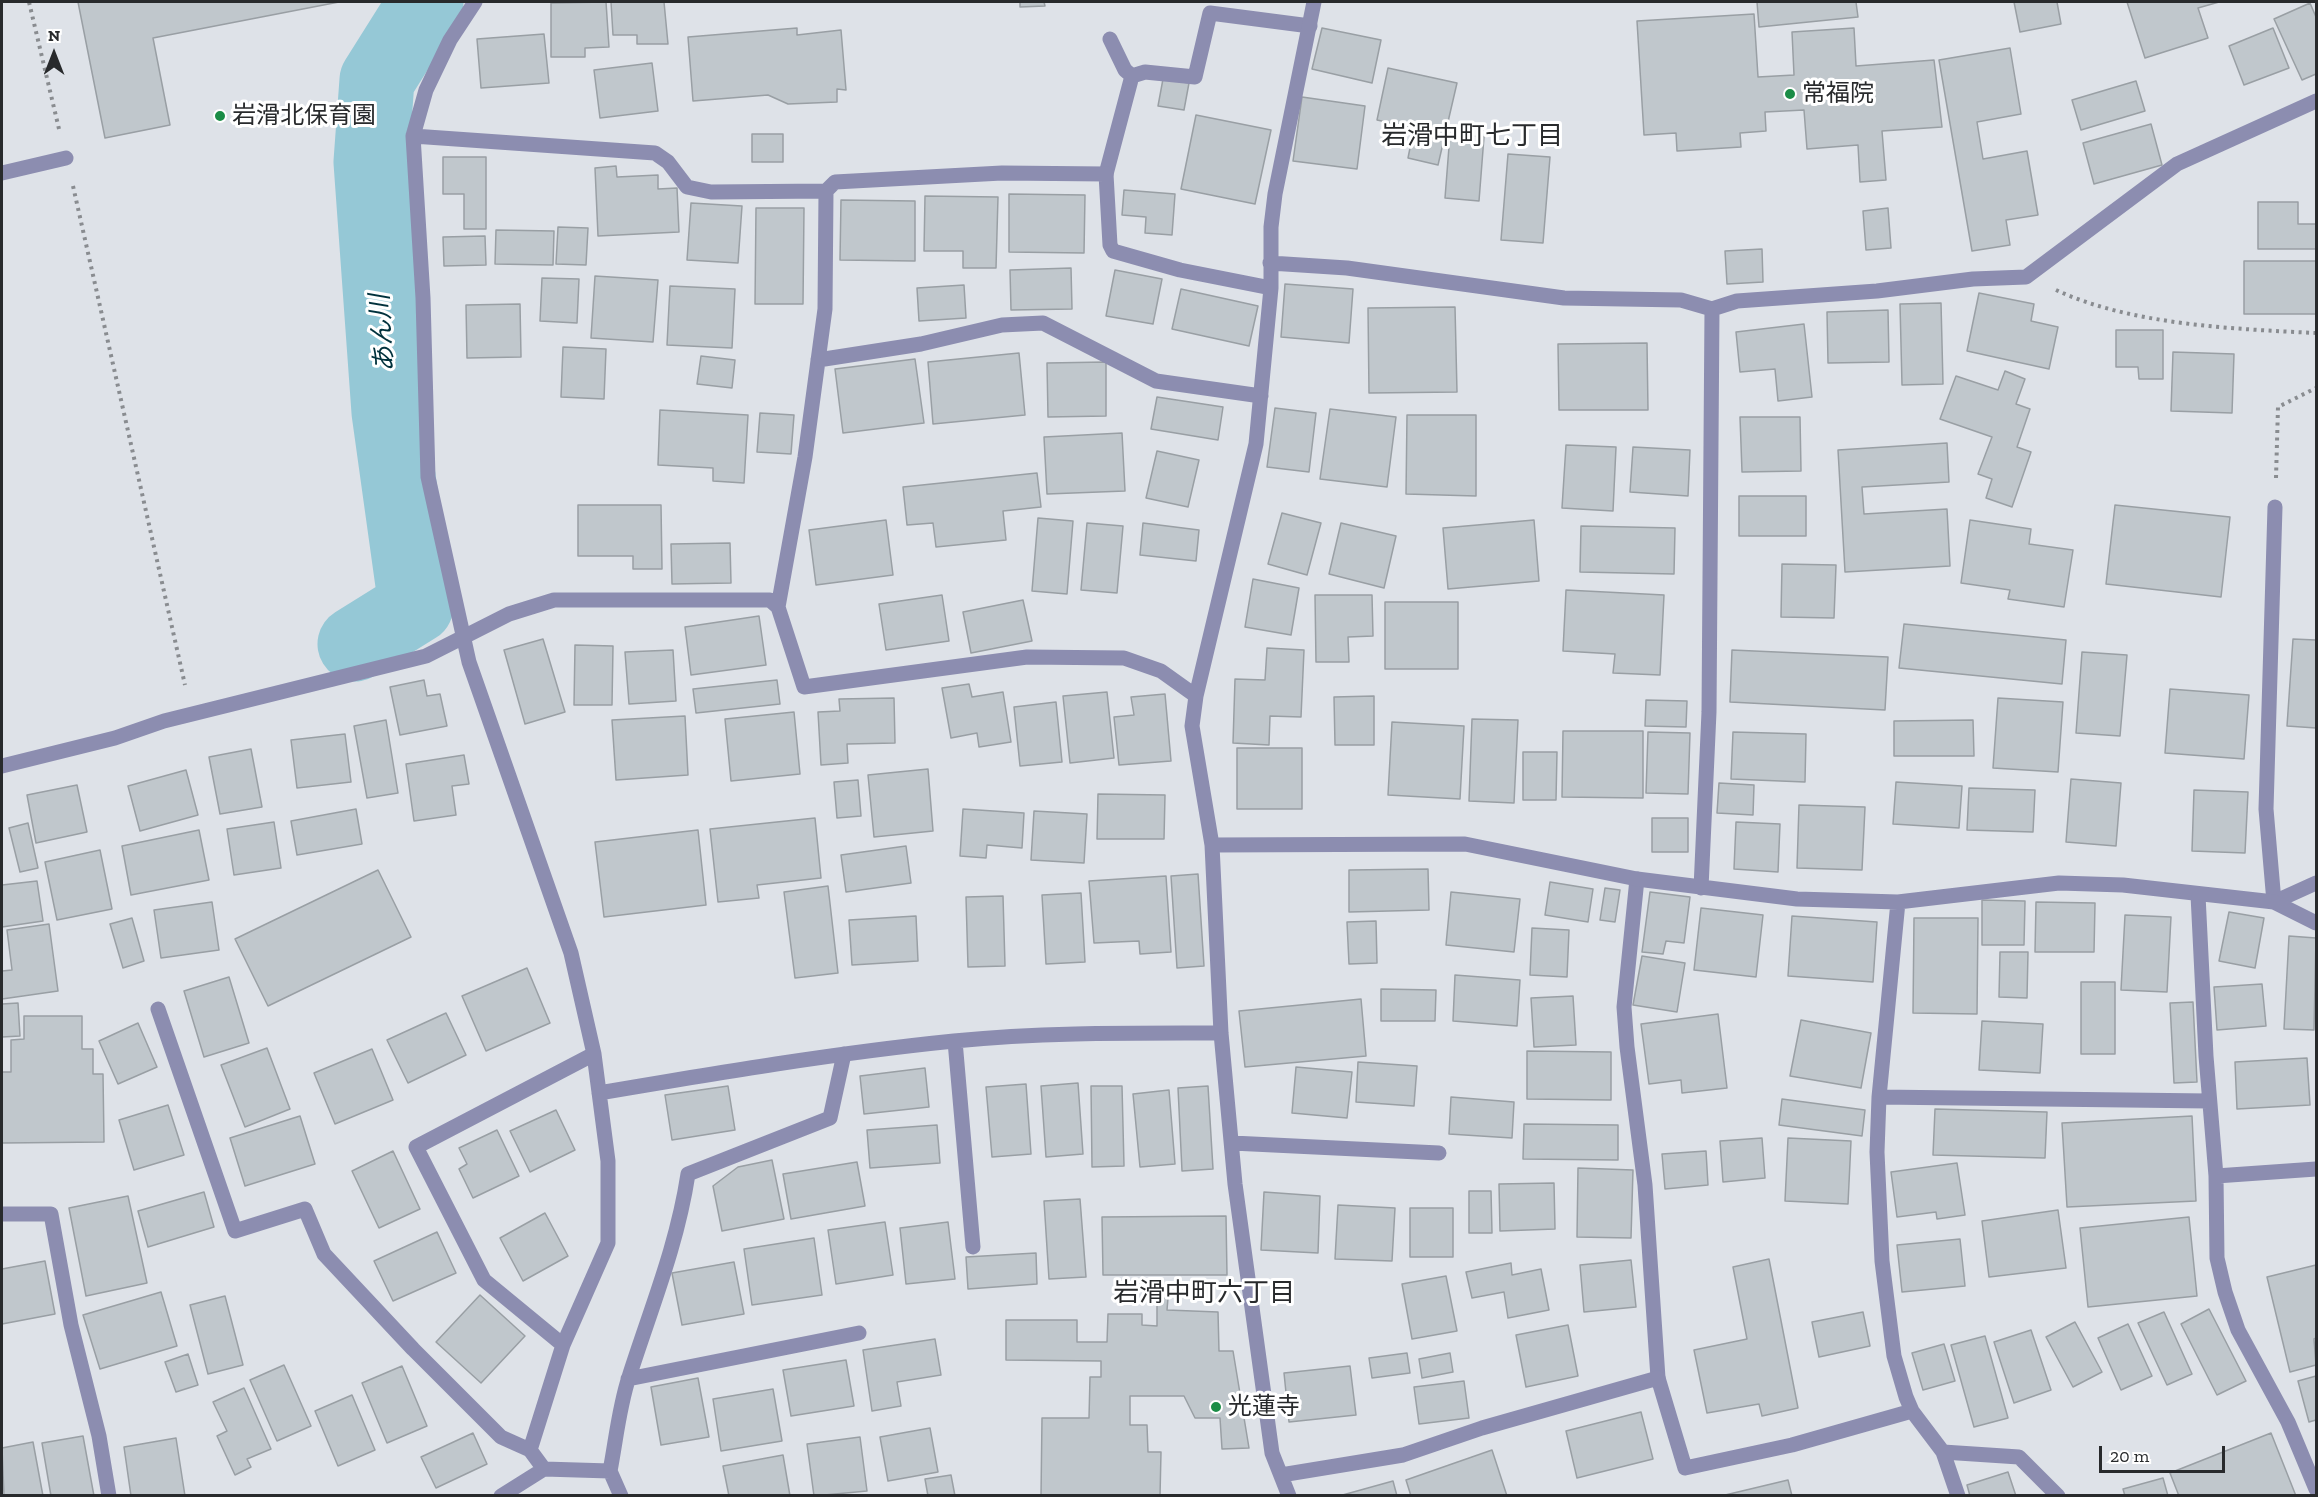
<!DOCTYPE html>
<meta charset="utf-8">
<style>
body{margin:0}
#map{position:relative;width:2318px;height:1497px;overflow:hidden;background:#dee2e8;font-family:"Zilla Slab",serif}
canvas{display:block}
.frame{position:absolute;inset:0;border:3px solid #282a2c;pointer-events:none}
.north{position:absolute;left:24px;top:24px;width:60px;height:60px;-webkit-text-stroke:4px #fff;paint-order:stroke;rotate:0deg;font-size:16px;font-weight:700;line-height:24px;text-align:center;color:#282a2c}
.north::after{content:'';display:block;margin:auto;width:21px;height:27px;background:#282a2c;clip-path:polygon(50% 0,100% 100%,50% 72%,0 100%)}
.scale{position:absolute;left:2099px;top:1446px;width:126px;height:27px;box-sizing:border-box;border:3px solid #282a2c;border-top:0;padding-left:8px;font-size:18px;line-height:21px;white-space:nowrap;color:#282a2c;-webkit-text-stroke:4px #fff;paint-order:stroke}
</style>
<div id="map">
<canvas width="2318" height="1497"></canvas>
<div class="frame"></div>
<div class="north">N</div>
<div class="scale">20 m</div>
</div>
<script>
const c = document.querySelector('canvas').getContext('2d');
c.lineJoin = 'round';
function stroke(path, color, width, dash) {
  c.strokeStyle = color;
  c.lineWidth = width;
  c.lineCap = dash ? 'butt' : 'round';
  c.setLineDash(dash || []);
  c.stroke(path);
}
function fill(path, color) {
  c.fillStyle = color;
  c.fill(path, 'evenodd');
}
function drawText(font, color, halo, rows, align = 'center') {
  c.font = font + ' "Zilla Slab","Noto Sans JP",serif';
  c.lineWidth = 6;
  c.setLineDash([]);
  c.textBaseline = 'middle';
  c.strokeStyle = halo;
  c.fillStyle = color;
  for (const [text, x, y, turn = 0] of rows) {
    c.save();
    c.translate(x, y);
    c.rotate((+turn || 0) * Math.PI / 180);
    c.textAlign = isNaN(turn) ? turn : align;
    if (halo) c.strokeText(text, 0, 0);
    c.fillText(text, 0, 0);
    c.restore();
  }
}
stroke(new Path2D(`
 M355,644L416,606L389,412L371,162L377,80L426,2`), '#95c8d6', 75);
const building = new Path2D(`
 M78,2H339L153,38L170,125L105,138Z
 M606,2L609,47L585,48V57H551V3Z
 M611,2H664L668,44H637V35H613Z
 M1020,2H1044L1045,6L1020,7Z
 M1757,2H1856L1858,17L1759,27Z
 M2014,2H2057L2061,24L2020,32Z
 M2127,2H2219L2198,8L2208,38L2145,58Z
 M2310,3L2316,17V74L2302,80L2274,19Z
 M1754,14L1758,77L1794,75L1792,32L1854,28L1856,66L1934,60L1942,127L1882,131L1886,180L1860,182L1858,145L1807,149L1804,110L1765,112L1766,131L1740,133L1741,147L1677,151L1676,133L1644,135L1637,21Z
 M797,28V35L841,30L846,90L837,89V102L788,104L768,95L693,101L688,37Z
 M1322,28L1381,40L1372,83L1312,69Z
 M2273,28L2289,68L2244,85L2229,46Z
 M544,34L549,83L481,88L477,39Z
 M2010,48L2021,114L1977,122L1983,159L2027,151L2038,215L2006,220L2010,245L1972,251L1939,60Z
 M652,63L658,111L600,118L594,70Z
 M1388,68L1457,83L1438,165L1408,158L1414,128L1377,120Z
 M1163,79L1189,83L1184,110L1158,106Z
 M2136,81L2145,111L2081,130L2072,100Z
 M1302,97L1365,106L1357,169L1293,161Z
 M1196,115L1271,130L1255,204L1181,189Z
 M2151,124L2162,165L2094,184L2083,143Z
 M752,134H783V162H752Z
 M1450,134L1484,137L1479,201L1445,198Z
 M1508,154L1550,157L1543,243L1501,240Z
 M443,157H486V229H464V194H443Z
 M616,166L617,177L658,175V189L677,188L679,232L598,236L595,168Z
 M1124,190L1175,194L1172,235L1145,233L1146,217L1122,215Z
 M1009,194L1085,195L1084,253L1009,252Z
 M925,196L998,197L996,268H963V251H924Z
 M841,200L915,201V261L840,260Z
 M2258,202H2298V224H2316V249H2258Z
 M691,203L742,206L738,263L687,260Z
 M756,208H804L803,304H755Z
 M1888,208L1891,248L1866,250L1863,211Z
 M558,227L588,228L586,265L556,264Z
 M496,230L554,231L553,265L495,264Z
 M485,236L486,265L444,266L443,237Z
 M1762,249L1763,282L1727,284L1725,251Z
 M2244,261H2316V314H2244Z
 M1071,268L1072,309L1011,310L1010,270Z
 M1115,270L1162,279L1153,324L1106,316Z
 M595,276L658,280L653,342L591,338Z
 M542,278L579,279L577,323L540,321Z
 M1285,284L1353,289L1349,343L1281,337Z
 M964,285L966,318L919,321L917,288Z
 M670,286L735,289L732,348L667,345Z
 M1181,289L1258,306L1249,346L1172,329Z
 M1979,293L2034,304L2031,321L2058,327L2049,369L1967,351Z
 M1941,303L1943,384L1902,385L1900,304Z
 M520,304L521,357L467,358L466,305Z
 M1455,307L1457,392L1369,393L1368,308Z
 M1888,310L1889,362L1828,363L1827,312Z
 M1804,324L1812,397L1778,401L1775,369L1740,372L1736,332Z
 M2116,330H2163V379H2139L2138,367H2116Z
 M1647,343L1648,410H1559L1558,344Z
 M563,347L606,349L604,399L561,397Z
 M2173,352L2234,354L2232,413L2171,411Z
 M1019,353L1025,415L933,424L928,362Z
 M701,356L735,360L732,388L697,384Z
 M915,359L924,423L843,433L835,369Z
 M1106,362V416L1048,417L1047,363Z
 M2005,371L2025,379L2016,404L2030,409L2017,447L2031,452L2012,507L1986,498L1992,479L1978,474L1992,437L1940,419L1956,376L1998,390Z
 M1157,397L1223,407L1218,440L1151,429Z
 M1275,408L1316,413L1309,472L1267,467Z
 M1330,409L1396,417L1387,487L1320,479Z
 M660,410L748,415L744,483L713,481V468L658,465Z
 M760,413L794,415L791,454L757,452Z
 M1407,415H1476V496L1406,494Z
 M1740,417H1800L1801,471L1742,472Z
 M1122,433L1125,491L1047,494L1044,437Z
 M1947,443L1949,482L1862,487L1864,514L1947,509L1950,566L1845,572L1838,450Z
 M1566,445L1616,447L1613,511L1562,508Z
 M1633,447L1690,450L1688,496L1630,492Z
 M1157,451L1199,460L1188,507L1146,498Z
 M1037,473L1041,507L1003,511L1006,540L936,547L933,523L907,525L903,487Z
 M1739,496H1806V536H1739Z
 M578,505H661L662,569H633V556H578Z
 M2115,505L2230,517L2221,597L2106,584Z
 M1282,513L1321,523L1307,575L1268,564Z
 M1038,518L1073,521L1067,594L1032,591Z
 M886,520L893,575L816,585L809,530Z
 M1534,520L1539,581L1448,589L1443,528Z
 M1970,520L2031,529L2029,544L2073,550L2064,607L2008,599L2010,590L1961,583Z
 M1087,523L1123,526L1117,593L1081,590Z
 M1143,523L1199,530L1196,561L1140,555Z
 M1341,523L1396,536L1384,588L1329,574Z
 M1581,526L1675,528L1674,574L1580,572Z
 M730,543L731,583L672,584L671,544Z
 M1782,564L1836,565L1834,618L1781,617Z
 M1253,579L1299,588L1291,635L1245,627Z
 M1566,590L1664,595L1660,675L1613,673L1615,654L1563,651Z
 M942,595L949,641L886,650L879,604Z
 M1315,595H1372L1373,636L1348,637L1349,662H1316Z
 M1023,600L1032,641L971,653L963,612Z
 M1385,602H1458V669H1385Z
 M759,616L766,665L691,675L685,627Z
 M1904,624L2066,640L2062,684L1899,668Z
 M543,639L565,712L525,724L504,650Z
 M2293,639L2316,640V728L2287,726Z
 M575,645L613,646L612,705H574Z
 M1267,648L1304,650L1301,717L1270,716L1269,745L1233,743L1235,679L1265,680Z
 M673,650L676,701L629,704L625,652Z
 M1732,650L1888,657L1885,710L1730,702Z
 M2082,652L2127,655L2120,736L2076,733Z
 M424,680L427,696L440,694L447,726L400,735L390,687Z
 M777,680L780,704L696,713L693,689Z
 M969,684L972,697L1003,692L1011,742L979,747L977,733L951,738L942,688Z
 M2170,689L2249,695L2244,759L2165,753Z
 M1107,692L1114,758L1070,763L1063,696Z
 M1165,694L1171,761L1119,765L1114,717L1134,715L1131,697Z
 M1374,696V745H1335L1334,697Z
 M894,698L895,743L847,744L848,763L821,765L818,712L840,711L839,699Z
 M1998,698L2063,702L2058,772L1993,768Z
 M1646,700L1687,701L1686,727L1645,726Z
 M1056,702L1062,762L1020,766L1014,707Z
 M794,712L800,774L731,781L725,719Z
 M685,716L688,775L616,780L612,720Z
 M1472,719L1518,720L1514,803L1469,801Z
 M386,720L398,793L367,798L354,726Z
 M1973,720L1974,756H1894V721Z
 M1392,722L1464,726L1460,799L1388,795Z
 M1563,731H1643V798L1562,797Z
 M1648,732L1690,733L1688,794L1646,793Z
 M1733,732L1806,734L1805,782L1731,779Z
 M345,734L351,782L297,788L291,740Z
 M1237,748H1302V809H1237Z
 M251,749L262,807L220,814L209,757Z
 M1523,752H1557L1556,800H1523Z
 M464,755L469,784L452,786L456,815L414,821L406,764Z
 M928,769L933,831L874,837L868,775Z
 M186,770L198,815L140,831L128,786Z
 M2071,779L2121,783L2116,846L2066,842Z
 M858,780L861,816L837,818L834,782Z
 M1896,782L1962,786L1959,828L1893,824Z
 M1719,783L1754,785L1753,815L1717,813Z
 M77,785L87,832L36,843L27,795Z
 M1969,788L2035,790L2033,832L1967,830Z
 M2194,790L2248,792L2245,853L2192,851Z
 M1098,794L1165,795L1164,839H1097Z
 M1799,805L1865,807L1862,870L1797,868Z
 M356,809L362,844L297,855L291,821Z
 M963,809L1024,813L1022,848L987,845L986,858L960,856Z
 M1034,811L1087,814L1084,863L1031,860Z
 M815,818L821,878L757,885L759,898L718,902L710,829Z
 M1652,818H1688V852H1652Z
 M274,822L281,868L234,875L227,829Z
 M1736,822L1780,824L1778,872L1734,869Z
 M28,823L38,868L20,872L9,828Z
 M199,830L209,880L131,895L122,846Z
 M698,830L706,905L604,917L595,842Z
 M906,846L911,883L846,892L841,855Z
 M100,850L112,909L57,920L45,862Z
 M1428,869L1429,910L1349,912V870Z
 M378,870L411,937L268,1006L235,939Z
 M1198,874L1204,966L1177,968L1171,876Z
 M1166,876L1171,952L1140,954L1139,941L1094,943L1089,881Z
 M37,881L43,921L2,927V885Z
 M1550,882L1593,889L1588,922L1545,915Z
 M828,886L838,973L795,978L784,892Z
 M1605,888L1620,890L1615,922L1600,920Z
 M1451,892L1520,899L1514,952L1446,945Z
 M1650,892L1690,897L1684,943L1666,941L1663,954L1642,952Z
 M1081,893L1085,962L1046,964L1042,895Z
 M1003,896L1005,966L968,967L966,897Z
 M1982,900L2025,901L2024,945H1982Z
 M212,902L219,950L161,958L154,910Z
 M2036,902L2095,903L2094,952H2035Z
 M1701,908L1763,915L1756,977L1694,970Z
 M2229,912L2264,918L2255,968L2219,961Z
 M2125,915L2171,917L2167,992L2121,990Z
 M916,916L918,961L852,965L849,920Z
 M1792,916L1877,922L1873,982L1788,976Z
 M132,918L144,961L123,968L110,924Z
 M1914,918H1978L1977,1014L1913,1013Z
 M1376,921L1377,963L1349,964L1347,922Z
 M49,924L58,991L2,999V971L12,970L7,930Z
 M1532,928L1569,930L1567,977L1530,975Z
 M2289,936L2316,938L2314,1030L2284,1029Z
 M2000,952H2028L2027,998L1999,997Z
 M1642,956L1685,963L1677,1012L1633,1005Z
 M527,968L550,1023L486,1051L462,996Z
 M1455,975L1520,980L1517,1026L1453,1021Z
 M229,977L249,1043L204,1057L184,991Z
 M2081,982H2115V1054H2081Z
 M2262,984L2266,1026L2217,1030L2214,987Z
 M1381,989L1436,990L1435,1021H1381Z
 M1573,996L1576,1045L1534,1047L1531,998Z
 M1361,999L1366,1056L1245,1067L1239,1011Z
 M2193,1002L2197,1082L2174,1083L2170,1003Z
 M18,1003L20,1036L2,1037V1004Z
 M446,1013L466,1055L408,1083L387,1040Z
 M1718,1014L1727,1088L1682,1093L1681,1080L1649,1084L1641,1024Z
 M24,1016H82V1049H93V1074H103L104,1142L2,1143V1072H11V1040L24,1039Z
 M1801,1020L1871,1033L1861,1088L1790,1076Z
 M1982,1021L2043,1024L2040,1073L1979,1070Z
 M138,1023L157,1067L118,1084L99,1041Z
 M267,1048L290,1109L245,1127L221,1065Z
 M372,1049L393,1100L335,1124L314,1073Z
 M1527,1051L1611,1052V1100L1527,1099Z
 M2307,1058L2310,1105L2237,1109L2235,1062Z
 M1358,1062L1417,1066L1414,1106L1356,1102Z
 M1296,1067L1352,1072L1347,1118L1292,1113Z
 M925,1068L929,1107L864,1114L860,1076Z
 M1078,1083L1083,1154L1046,1157L1041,1086Z
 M1026,1084L1031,1154L992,1157L986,1087Z
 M728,1086L735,1130L672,1140L665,1095Z
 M1091,1086H1122L1124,1166L1092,1167Z
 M1208,1086L1213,1169L1182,1171L1178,1088Z
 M1169,1090L1175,1164L1140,1167L1133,1094Z
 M1451,1097L1514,1102L1512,1138L1449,1134Z
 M1782,1099L1865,1110L1862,1136L1779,1125Z
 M168,1105L184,1155L134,1170L119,1120Z
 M1935,1109L2047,1112L2045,1158L1933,1155Z
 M556,1110L575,1150L530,1172L510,1131Z
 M300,1116L315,1164L245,1186L230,1138Z
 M2192,1116L2196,1201L2067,1207L2062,1123Z
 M1524,1124L1618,1125V1160L1523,1159Z
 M937,1125L940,1163L870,1168L867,1130Z
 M497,1130L519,1176L473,1198L459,1169L467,1164L459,1148Z
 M1762,1138L1765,1178L1723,1182L1720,1141Z
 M1788,1138L1851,1141L1848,1204L1785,1201Z
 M393,1151L420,1209L379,1228L352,1171Z
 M1706,1151L1708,1185L1665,1189L1662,1154Z
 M772,1160L784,1219L722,1231L713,1186L738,1167Z
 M857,1162L865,1206L791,1219L783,1174Z
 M1957,1163L1965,1215L1937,1219L1936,1212L1897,1217L1891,1172Z
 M1578,1168L1633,1170L1631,1238L1577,1237Z
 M1554,1183L1555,1229L1500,1231L1499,1184Z
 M1469,1191H1491L1492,1233H1469Z
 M204,1192L214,1227L148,1247L138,1211Z
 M1264,1192L1320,1196L1318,1253L1261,1250Z
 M128,1196L147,1283L86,1296L69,1208Z
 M1080,1199L1086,1277L1049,1279L1044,1201Z
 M1338,1205L1395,1208L1392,1261L1335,1259Z
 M1410,1208H1453V1257H1410Z
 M2058,1210L2066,1268L1989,1277L1982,1221Z
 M545,1213L568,1256L523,1281L500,1238Z
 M1226,1216L1227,1275H1103L1102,1217Z
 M2189,1217L2197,1296L2088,1307L2080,1228Z
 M885,1222L893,1275L836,1284L828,1230Z
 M948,1222L955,1279L906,1284L900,1228Z
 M437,1232L456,1273L393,1301L374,1261Z
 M814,1238L822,1295L752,1305L744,1249Z
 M1960,1239L1965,1286L1902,1292L1897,1245Z
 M1036,1253L1037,1284L968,1289L966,1257Z
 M1769,1259L1798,1408L1762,1416L1759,1404L1707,1413L1694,1350L1747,1339L1733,1267Z
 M1631,1260L1636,1307L1584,1312L1580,1265Z
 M45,1261L55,1314L2,1324V1269Z
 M734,1262L744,1314L682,1325L672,1273Z
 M1511,1263L1512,1275L1541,1269L1549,1310L1508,1318L1504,1292L1472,1298L1466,1272Z
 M2316,1265V1338L2314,1339L2316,1365L2290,1372L2267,1277Z
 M1446,1276L1457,1331L1412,1339L1402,1284Z
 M161,1292L177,1346L100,1369L83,1315Z
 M480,1295L525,1336L481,1383L436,1342Z
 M225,1296L243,1365L208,1374L190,1305Z
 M1157,1298H1168L1167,1310L1218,1312L1219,1351H1233L1249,1448L1222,1449L1220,1418H1195L1184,1396H1130V1425H1147L1148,1452H1161L1160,1496H1041L1042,1418H1089L1090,1377H1101V1361L1006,1360V1320H1077V1342H1107L1108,1314H1142V1325L1157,1326Z
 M2209,1309L2246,1381L2217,1395L2181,1324Z
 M1863,1312L1870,1346L1819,1357L1812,1322Z
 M2164,1312L2192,1374L2167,1385L2138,1323Z
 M2075,1322L2102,1372L2073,1387L2046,1337Z
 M2128,1324L2152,1376L2121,1390L2098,1338Z
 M1568,1325L1578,1376L1526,1387L1516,1335Z
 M2031,1330L2051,1390L2014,1403L1994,1342Z
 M1985,1336L2008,1418L1974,1427L1951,1345Z
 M935,1339L941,1375L897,1382L901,1406L872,1411L863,1350Z
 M1944,1344L1955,1381L1923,1390L1912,1353Z
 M1407,1353L1410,1373L1372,1378L1369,1358Z
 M1450,1353L1453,1372L1422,1378L1419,1359Z
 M188,1354L198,1385L176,1392L165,1362Z
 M846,1360L854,1406L791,1416L783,1370Z
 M284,1365L311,1426L277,1441L250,1380Z
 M402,1366L427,1426L387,1443L362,1383Z
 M1350,1366L1356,1415L1289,1422L1284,1373Z
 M2316,1376V1420L2309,1422L2298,1381Z
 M698,1378L709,1437L661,1445L651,1387Z
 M1464,1381L1469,1418L1419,1424L1414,1387Z
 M244,1388L271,1449L247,1459L251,1467L235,1475L217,1436L227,1431L213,1402Z
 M773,1389L782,1441L721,1451L713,1399Z
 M352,1395L375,1450L338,1466L315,1411Z
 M1641,1412L1653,1459L1577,1478L1566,1431Z
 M930,1428L938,1472L888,1481L880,1437Z
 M473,1433L487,1464L436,1488L421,1457Z
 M2271,1433L2296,1496H2179L2170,1473Z
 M83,1436L94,1496H51L42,1443Z
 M860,1437L867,1491L814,1496L807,1444Z
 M176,1438L185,1496H131L124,1447Z
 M33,1442L43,1496H4L2,1448Z
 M1492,1450L1507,1496H1411L1406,1480Z
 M783,1455L790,1496H729L723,1466Z
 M2008,1472L2016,1496H1970L1967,1485Z
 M951,1475L955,1496H928L925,1479Z
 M2163,1478L2168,1496H2125L2123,1489Z
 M1788,1480L1792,1496H1721Z
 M1393,1481L1397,1496H1339Z`);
fill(building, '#c0c7cc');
stroke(building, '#999fa4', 1.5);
stroke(new Path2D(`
 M29,2L59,129
 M73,186L185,685
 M2056,290C2131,325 2234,329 2316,333
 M2276,478L2278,407L2316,388`), '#898c90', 4, [3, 4.5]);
stroke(new Path2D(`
 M1132,76L1145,72L1195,77L1210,13L1310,26
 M1106,174L1132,76L1125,70L1110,39
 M2275,507L2266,809L2274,902L2316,883
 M1637,879L1624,1007L1627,1047L1645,1185L1658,1378`), '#8c8db0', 15);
stroke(new Path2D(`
 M475,2L450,40L426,90L413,136L423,298L428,477L469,662L571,953L594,1054L608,1161V1243L563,1345L530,1450L544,1469L610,1471L621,1496
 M413,136L655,153L668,162L687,187L711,192L826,191L835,182L1002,173L1106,174L1110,245L1113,251L1180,270L1271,288
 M2,173L66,158
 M1270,263L1347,268L1564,298L1681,300L1712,309L1737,301L1877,291L1973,279L2026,277L2177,164L2316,101
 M818,360L921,344L1002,325L1043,323L1156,381L1261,396
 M778,607L805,457L825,309L826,191
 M2,766L115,738L164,721L426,656L509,614L554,600H770L778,607L804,687L1027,657L1124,658L1161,671L1196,696
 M1212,845L1465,844L1637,879L1797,899L1898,902L2059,883L2123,885L2274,902L2316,923
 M1701,888L1709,712L1712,309
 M2198,895L2206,1056L2216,1176L2217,1258L2225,1292L2238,1330L2288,1422L2316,1489
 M1898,902L1879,1097L1877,1152L1882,1261L1894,1356L1906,1397L1912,1411L1943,1452L1958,1496
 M158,1009L235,1231L305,1209L324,1254L413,1349L501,1437L530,1450
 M955,1041L973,1247
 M599,1093C717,1073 835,1053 954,1041C1043,1032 1132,1033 1221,1033
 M1879,1097L2209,1101
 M1232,1143L1439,1153
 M2216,1176L2316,1169
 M2,1214H51L71,1325L99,1436L109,1496
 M563,1345L484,1280L416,1147L594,1054
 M628,1379L859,1333
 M1943,1452L2019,1457L2058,1496
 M610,1471C616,1440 619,1407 629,1377C651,1308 677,1246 688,1174L830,1118L844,1054
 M1281,1475L1403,1455L1482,1428L1658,1378L1685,1468L1792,1445L1912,1411
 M501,1496L544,1469
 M1289,1496L1272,1453L1235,1184L1221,1033L1212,845L1192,726L1196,696L1256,444L1271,288V227L1275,194L1314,2`), '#8c8db0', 15);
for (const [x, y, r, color] of [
 [1790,94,6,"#1a8c46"],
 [220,116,6,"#1a8c46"],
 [1216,1407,6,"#1a8c46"]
]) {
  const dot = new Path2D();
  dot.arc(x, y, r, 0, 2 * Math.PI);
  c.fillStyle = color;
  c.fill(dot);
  stroke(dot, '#fff', 2);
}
drawText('24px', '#282a2c', '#fff', [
 ["常福院",1802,94],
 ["岩滑北保育園",232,116],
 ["光蓮寺",1228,1407]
], 'left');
drawText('26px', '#282a2c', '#fff', [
 ["岩滑中町七丁目",1472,137],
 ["岩滑中町六丁目",1204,1294]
]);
drawText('italic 26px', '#00313c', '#fff', [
 ["あん川",383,333,-94]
]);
</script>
